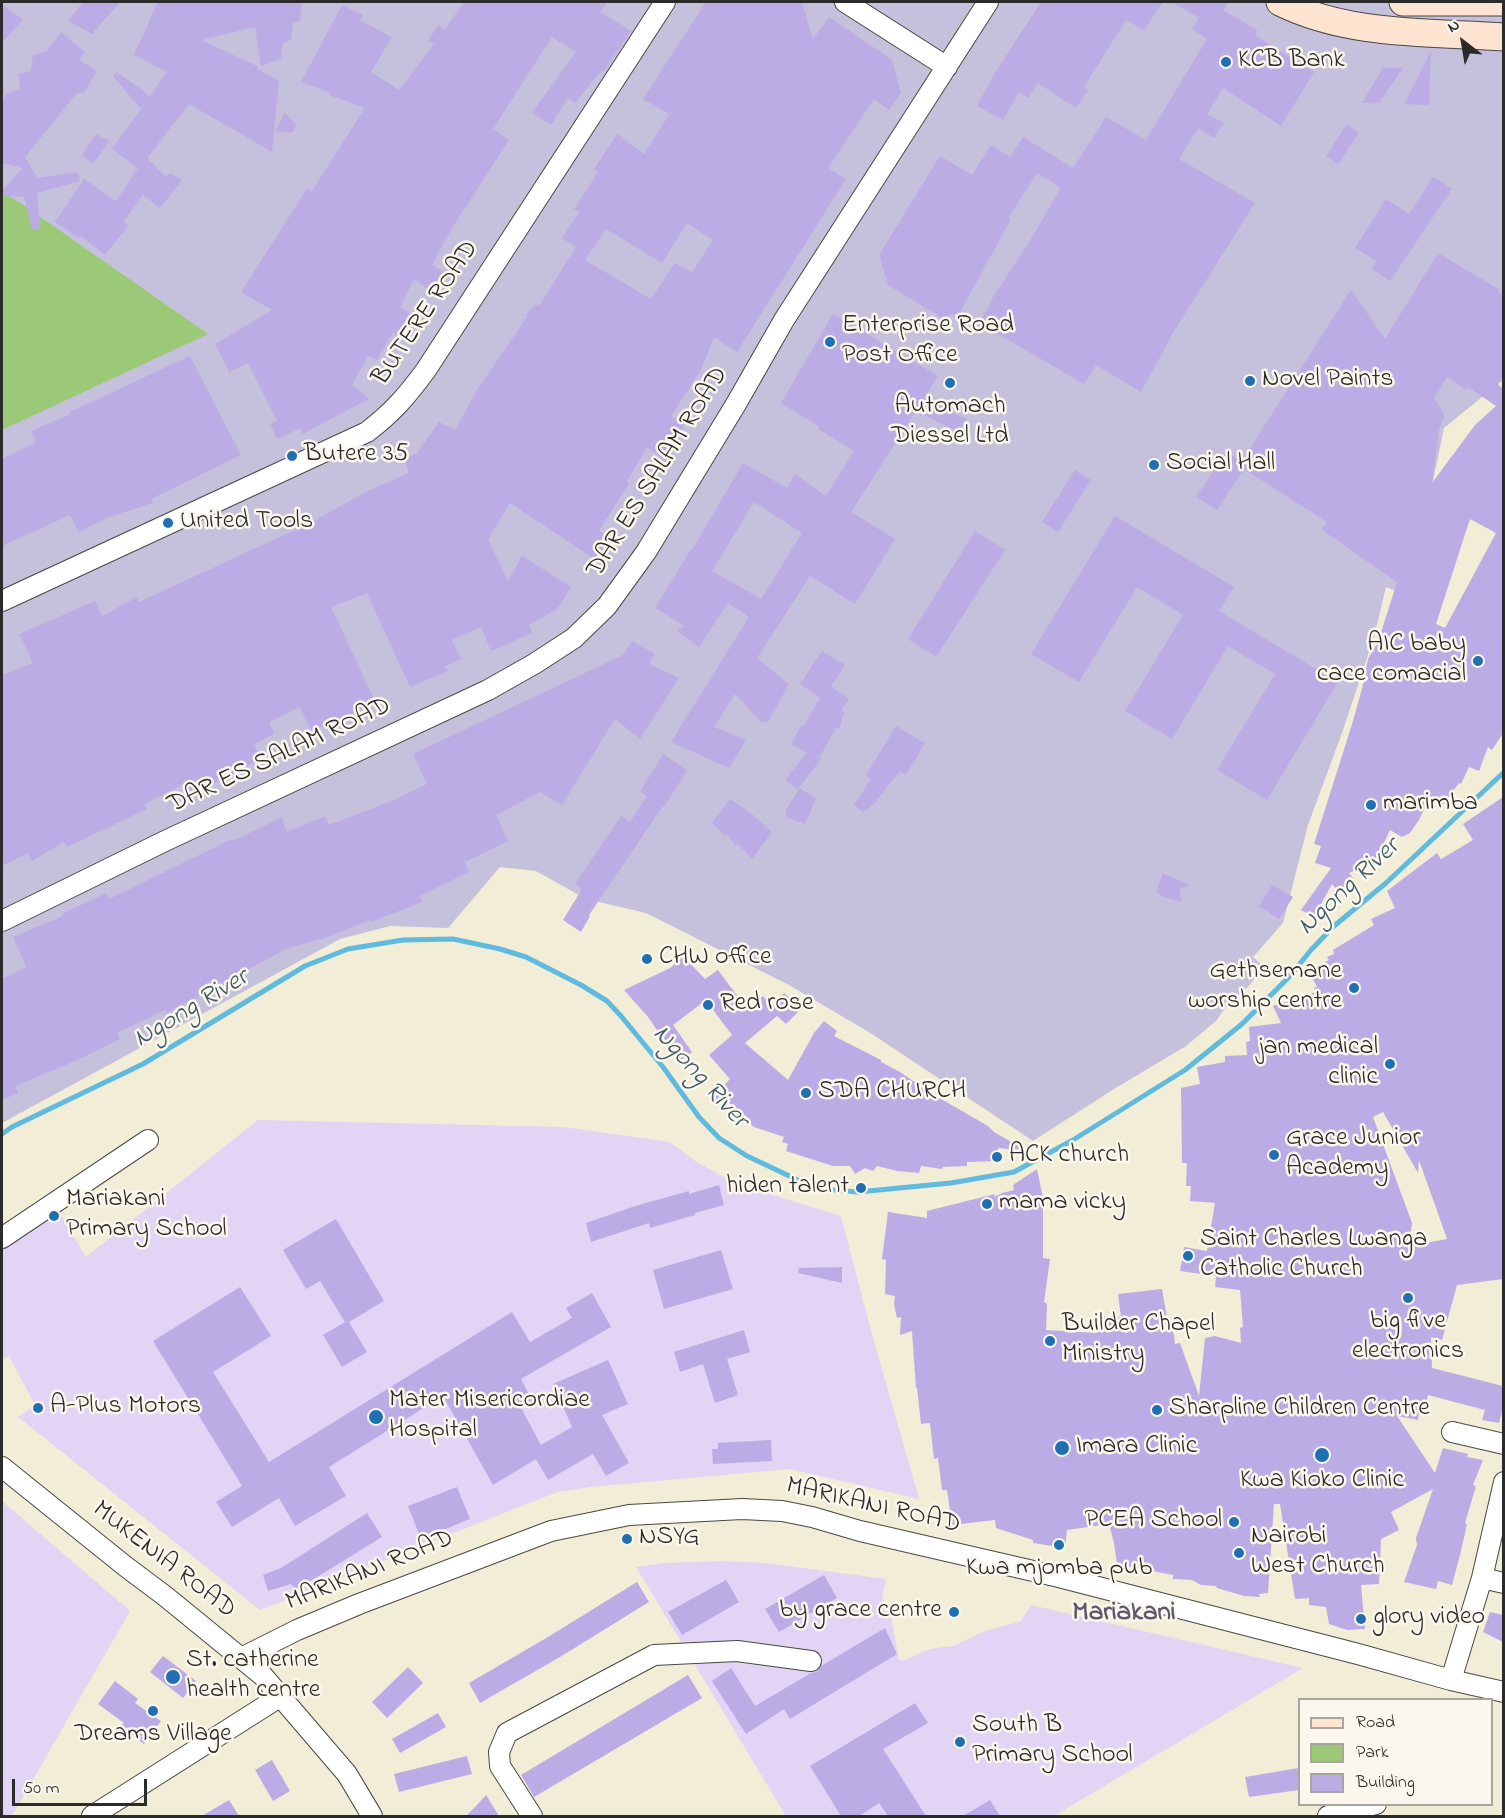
<!DOCTYPE html>
<style>
body{margin:0}
#map{position:relative;width:1505px;height:1818px;overflow:hidden;background:#f2edd6;font-family:"Indie Flower",sans-serif}
canvas{display:block}
.frame{position:absolute;inset:0;border:3px solid #2b2b2b;pointer-events:none}
.legend{position:absolute;left:1298px;top:1698px;width:195px;height:108px;box-sizing:border-box;background:#fbf7ec;border:2px solid #a8a59f;margin:0;padding:8px 10px;list-style:none;font-size:18px;color:#2b2b2b}
.legend li{display:flex;align-items:center;gap:12px;height:30px}
.legend b{width:30px;border:2px solid #a8a59f}
.north{position:absolute;left:1433px;top:12px;width:60px;height:60px;-webkit-text-stroke:4px #fbf7ec;paint-order:stroke;rotate:329deg;font-size:16px;font-weight:700;line-height:24px;text-align:center;color:#2b2b2b}
.north::after{content:'';display:block;margin:auto;width:21px;height:27px;background:#2b2b2b;clip-path:polygon(50% 0,100% 100%,50% 72%,0 100%)}
.scale{position:absolute;left:12px;top:1779px;width:135px;height:27px;box-sizing:border-box;border:3px solid #2b2b2b;border-top:0;padding-left:8px;font-size:18px;line-height:21px;white-space:nowrap;color:#2b2b2b;-webkit-text-stroke:4px #fbf7ec;paint-order:stroke}
</style>
<div id="map">
<canvas width="1505" height="1818"></canvas>
<div class="frame"></div>
<ul class="legend">
<li><b style="height:8px;background:#fde4d0"></b>Road</li>
<li><b style="height:16px;background:#9bc977"></b>Park</li>
<li><b style="height:16px;background:#bcace5"></b>Building</li>
</ul>
<div class="north">N</div>
<div class="scale">50 m</div>
</div>
<script>
const c = document.querySelector('canvas').getContext('2d');
c.lineJoin = 'round';
function fill(path, color) {
  c.fillStyle = color;
  c.fill(path, 'evenodd');
}
function stroke(path, color, width, dash) {
  c.strokeStyle = color;
  c.lineWidth = width;
  c.lineCap = dash ? 'butt' : 'round';
  c.setLineDash(dash || []);
  c.stroke(path);
}
function drawText(font, color, halo, rows, align = 'center') {
  c.font = font + ' "Indie Flower",sans-serif';
  c.lineWidth = 5;
  c.setLineDash([]);
  c.textBaseline = 'middle';
  c.strokeStyle = halo;
  c.fillStyle = color;
  for (const [text, x, y, turn = 0] of rows) {
    c.save();
    c.translate(x, y);
    c.rotate((+turn || 0) * Math.PI / 180);
    c.textAlign = isNaN(turn) ? turn : align;
    if (halo) c.strokeText(text, 0, 0);
    c.fillText(text, 0, 0);
    c.restore();
  }
}
fill(new Path2D(`
 M258,1120L563,1127L670,1142L695,1161L722,1176L766,1193L841,1216L870,1327L919,1499L790,1469L590,1487L557,1492L260,1610L18,1417L35,1405L9,1356L2,1360V1243L54,1203L86,1257Z
 M2,1501L130,1611L12,1816H2Z
 M722,1561L765,1563L886,1579L882,1598L890,1612L899,1659L902,1661L930,1649L953,1646L985,1631L1021,1621L1031,1605L1303,1668L1054,1816H786L636,1567L665,1563Z`), '#e1d4f4');
fill(new Path2D(`
 M2,2H1503V380L1444,428L1426,514L1396,591L1386,587L1374,637L1342,733L1308,825L1283,923L1253,957L1264,967L1248,987L1228,1004L1216,1021L1186,1046L1114,1089L1033,1141L872,1034L789,985L646,913L586,899L536,871L500,867L448,928L390,926L340,939L2,1123Z`), '#c5c0db');
fill(new Path2D(`
 M2,191L26,207L208,334L2,430Z`), '#9bc977');
stroke(new Path2D(`
 M2,1134L12,1127L143,1064L305,966L348,949L403,940L453,939L500,949L526,957L581,985L607,1001L621,1016L663,1067L699,1117L719,1138L747,1156L802,1182L833,1190L858,1192L951,1183L1014,1172L1073,1140L1185,1070L1242,1024L1289,977L1311,950L1334,926L1386,883L1504,772`), '#60bade', 5);
fill(new Path2D(`
 M83,2H120L92,34L68,21Z
 M158,2H302L300,21L293,23L291,40L283,43L281,59L261,66L255,27L201,40L259,67L256,68L279,81L272,152L189,104L147,158L166,177L170,173L182,180L160,208L143,195L123,222L129,225L105,255L81,236L79,238L55,222L84,179L116,201L138,168L112,149L141,109L113,76L117,72L150,96L167,72L134,55Z
 M464,2H607L600,12L631,31L603,72L601,71L575,103L568,98L551,125L532,113L576,52L552,37L493,129L509,140L452,228L432,265L448,274L435,294L414,279L400,307L415,316L401,338L393,333L377,360L368,356L352,385L369,399L302,434L300,428L277,439L270,424L277,421L248,363L229,372L215,344L272,310L241,292L307,189L312,191L365,108L329,95L331,93L301,82L342,5L363,15L360,20L392,37L371,72L399,90L434,44L428,41L438,25L445,29Z
 M706,2H802L813,39L829,17L892,60L901,93L889,110L874,99L828,168L846,179L737,352L714,337L701,370L671,416L684,425L676,442L666,461L647,447L627,481L629,483L599,531L609,537L596,560L510,503L488,539L508,581L522,556L571,587L557,609L529,625L532,633L491,651L481,627L452,640L461,659L445,666L448,671L410,687L367,593L331,607L376,703L312,731L299,707L269,722L274,734L254,744L261,758L244,768L188,796L184,784L144,804L147,809L67,847L64,842L32,861L28,853L2,866V675L33,663L19,634L95,601L102,616L137,597L139,602L310,523L366,492L409,473L404,459L417,453L439,422L455,430L477,390L527,317L525,316L536,304L539,306L576,247L562,238L579,212L574,209L598,172L594,169L617,134L644,154L667,118L669,114L643,99ZM687,223L713,240L692,272L675,263L651,299L585,260L606,229L662,263Z
 M1041,2H1163L1144,30L1126,20L1084,87L1088,90L1076,108L1038,83L1028,98L1019,92L1003,120L977,106L993,76Z
 M1172,2H1228L1223,10L1257,30L1256,36L1314,72L1281,126L1223,88L1207,114L1224,123L1214,138L1198,128L1179,159L1255,203L1174,331L1141,392L1096,365L1084,384L979,323L993,299L991,300L1028,244L1061,188L1037,173L1009,217L1011,219L960,312L942,318L888,285L879,255L940,156L972,175L991,145L1010,157L1023,137L1073,168L1106,117L1146,140L1207,39L1192,29L1199,18Z
 M2,4L23,20L2,42Z
 M61,32L85,52L79,60L97,71L84,93H77L25,157L37,178L78,172L80,181L37,193L40,229L32,230L24,197L2,196V191L23,168L2,163V104L6,94L20,89L18,74L31,71L33,55L47,51Z
 M1431,51L1429,105L1404,104Z
 M1383,68H1403L1379,103H1362Z
 M285,113L295,123L296,126L294,131L288,133L275,131Z
 M1347,124L1359,133L1338,164L1326,156Z
 M96,134L109,141L93,164L82,155Z
 M1433,177L1452,189L1390,281L1372,269L1377,261L1355,248L1386,199L1409,214Z
 M1438,253L1500,290L1498,292L1503,295V376L1498,384L1503,389V733L1492,750L1488,747L1479,771L1469,767L1461,784L1459,783L1442,806L1430,797L1419,820L1410,833L1402,837L1390,830L1375,862L1349,873L1354,879L1339,892L1332,884L1314,917L1301,910L1331,868L1315,863L1321,846L1314,844L1353,721L1362,689L1368,659L1378,642L1397,582L1322,530L1327,522L1244,469L1217,510L1196,497L1226,452L1242,461L1351,290L1385,339ZM1447,377L1466,390L1468,387L1496,406L1475,425L1432,483L1439,430L1444,417V414L1434,398ZM1470,519L1496,533L1445,628L1436,624Z
 M833,314L938,376L924,398L966,419L960,430H954L916,411L851,512L895,539L855,604L810,576L757,658L789,684L768,722H761L735,694L714,727L746,740L729,768L671,742L749,617L728,603L699,647L676,630L685,626L655,608L691,549L692,550L743,463L787,488L795,474L826,496L854,451L818,429L820,427L781,403ZM754,502L802,533L761,599L712,571Z
 M190,356L241,455L151,499L153,503L107,518L79,532L70,515L2,546V459L36,442L31,431L71,414L70,412Z
 M1075,470L1091,480L1058,532L1042,522Z
 M1115,516L1234,587L1219,611L1338,682L1267,800L1217,770L1275,674L1228,646L1172,739L1125,711L1183,615L1137,587L1079,682L1031,654Z
 M975,531L1005,550L936,657L908,639Z
 M632,641L655,654L649,664L679,678L640,739L615,719L562,805L540,792L496,815L508,841L465,862L469,872L420,896L422,902L371,922L370,920L331,936L286,949L167,1013L165,1010L117,1033L120,1039L73,1062L15,1086L18,1093L2,1100V979L26,967L13,937L63,916L62,914L106,893L109,899L232,839L233,841L282,817L287,832L325,816L329,825L394,800L427,784L413,754L623,655Z
 M822,651L845,665L831,686L849,699L841,710L844,712L839,729L836,728L819,758L821,759L798,789L785,780L807,753L791,744L801,726L803,727L820,698L800,684Z
 M896,726L925,743L906,775L900,771L873,805L863,812L854,805L871,779L866,775Z
 M663,754L687,770L664,807L663,806L589,915L590,916L581,932L563,920L582,889L575,884L621,816L630,822L647,796L640,792Z
 M800,788L816,799L805,824L786,817V810Z
 M1503,797V1279L1457,1285L1442,1340L1431,1337L1432,1368L1503,1386V1407L1499,1423L1482,1420L1485,1410L1428,1395L1423,1414L1419,1413L1418,1420L1397,1416L1435,1473L1443,1448L1468,1454L1467,1457L1483,1460L1473,1485L1476,1486L1465,1523L1467,1524L1460,1555L1452,1585L1438,1581L1436,1589L1404,1582L1417,1545L1416,1538L1433,1489L1391,1512L1399,1530L1381,1539L1379,1584L1361,1585L1365,1629L1347,1630L1329,1624L1326,1607L1309,1605V1598L1295,1599L1280,1504H1274L1268,1593L1259,1594L1260,1597L1244,1596L1217,1588L1216,1586L1201,1585L1192,1580L1173,1579V1575L1117,1564L1114,1543L1109,1524L1067,1530L1065,1548L1033,1543V1540L996,1528L995,1520L952,1525L947,1490H942L938,1458L934,1459L930,1423L921,1424L917,1388H916L912,1331L900,1335L901,1317L897,1318L894,1304L895,1296L885,1294L886,1260L882,1259L888,1212L927,1218V1211L995,1194L994,1197L1002,1193L1014,1190L1013,1185L1037,1169L1043,1198V1258L1050,1259L1044,1302L1047,1304L1046,1330L1097,1333V1331H1100V1316L1121,1317L1118,1294L1162,1289L1167,1318L1174,1335L1175,1344L1180,1343L1199,1396L1205,1338L1215,1336L1241,1343L1240,1328L1243,1327L1240,1290L1215,1287L1216,1276L1180,1271L1184,1247L1207,1251L1215,1203L1190,1201L1191,1186H1186L1187,1163H1182L1181,1088L1200,1084L1197,1067L1225,1062V1056L1247,1055L1246,1042L1250,1041L1249,1027L1281,1023L1273,1006L1316,992L1314,988L1317,987L1309,971L1329,960L1327,957L1334,954L1333,950L1374,925L1371,919L1395,908L1387,891L1437,853L1441,859L1473,840L1463,824ZM1383,1112L1418,1173L1419,1160L1447,1239L1409,1246L1412,1223L1373,1117Z
 M730,799L752,814L772,832L752,859L738,844L736,846L727,834L725,836L712,823Z
 M1163,873L1189,885L1179,890L1182,902L1160,896L1161,894L1156,892Z
 M1272,885L1293,897L1279,919L1259,906Z
 M683,956L705,979L718,970L748,1010L763,996L772,1006L784,993L802,1008L786,1024L777,1016L745,1043L788,1080L814,1033L824,1021L837,1031L834,1036L881,1060V1062L900,1072L929,1092L988,1126L994,1132L1027,1151L998,1148L997,1161L967,1162V1166L943,1167L942,1169L921,1166L919,1173L897,1171L877,1166L873,1171L865,1168L855,1174L850,1166H833L786,1151L788,1144L782,1142L784,1137L754,1127L729,1103L723,1110L711,1099L730,1079L709,1055L732,1035L707,1002L703,1005L702,1003L673,1025L692,1052L680,1061L667,1044L661,1032L659,1033L648,1017L624,990L670,968Z
 M719,1185L724,1205L695,1213V1215L650,1228L649,1223L591,1242L586,1223L635,1206L689,1191V1194Z
 M336,1219L384,1301L349,1322L367,1352L342,1367L323,1335L345,1322L320,1281L306,1289L283,1250Z
 M721,1250L733,1289L664,1309L653,1270Z
 M842,1267V1283L798,1273L799,1268Z
 M240,1287L271,1336L213,1372L269,1462L512,1312L530,1342L572,1318L566,1308L592,1293L611,1327L521,1379L532,1401L521,1408L541,1445L572,1427L553,1384L608,1360L628,1404L602,1415L629,1463L606,1476L593,1454L548,1480L536,1459L493,1485L443,1396L329,1467L346,1496L295,1526L279,1498L232,1527L216,1502L242,1486L153,1341Z
 M744,1330L750,1352L727,1359L738,1395L715,1403L703,1364L680,1372L674,1352Z
 M771,1440L772,1461L713,1464L712,1449H718V1443Z
 M457,1487L470,1519L421,1539L408,1506Z
 M367,1513L382,1537L296,1590L291,1584L268,1591L263,1575L281,1568Z
 M824,1575L837,1598L779,1632L765,1609Z
 M726,1580L739,1602L682,1635L668,1612Z
 M637,1582L649,1602L560,1657L480,1703L469,1683L548,1637Z
 M1490,1612L1503,1615V1642L1483,1632Z
 M885,1628L897,1654L790,1719L784,1709L746,1734L712,1681L731,1668L755,1706L811,1673L816,1672L821,1666Z
 M163,1656L196,1681L183,1698L150,1672Z
 M408,1667L423,1683L387,1718L372,1702Z
 M688,1675L702,1698L534,1797L521,1775Z
 M115,1681L138,1699L135,1703L161,1721L144,1744L120,1727L124,1723L98,1704Z
 M915,1703L928,1723L883,1749L926,1816H888L879,1803L859,1816H841L810,1766Z
 M438,1713L446,1727L400,1753L392,1739Z
 M467,1756L472,1774L399,1792L394,1774Z
 M272,1760L290,1791L273,1801L255,1770Z
 M1299,1768V1790L1249,1797L1245,1777Z
 M486,1795L499,1816H466L477,1805Z
 M229,1800L239,1816H202Z
 M990,1800L1000,1816H963Z`), '#bcace5');
const minor = new Path2D(`
 M845,2L947,67
 M2,601L367,432C393,412 406,397 426,370L665,2
 M2,921L165,841L488,690L534,664L574,638L607,606L646,552L736,404L784,320L988,2
 M2,1238L148,1140
 M1452,1432L1504,1444
 M2,1467L125,1566L165,1596L263,1676L347,1774L372,1816
 M1482,1578L1504,1583
 M241,1658L297,1630L359,1604L551,1531L629,1515L742,1509L782,1511L812,1517L860,1531L1059,1577L1358,1654L1451,1680L1504,1692
 M1451,1680L1482,1578L1504,1482
 M92,1816L281,1696
 M532,1816L500,1766L499,1752L507,1733L654,1655L737,1651L811,1661
 M1328,1816L1376,1804`);
const secondary = new Path2D(`
 M1280,2C1348,36 1429,32 1504,37
 M1403,2H1504`);
stroke(minor, '#494845', 22);
stroke(secondary, '#494845', 29);
stroke(minor, '#fff', 20);
stroke(secondary, '#fde4d0', 27);
for (const [x, y, r, color] of [
 [1226,62,6,"#1f6fb2"],
 [830,342,6,"#1f6fb2"],
 [1250,381,6,"#1f6fb2"],
 [950,383,6,"#1f6fb2"],
 [292,456,6,"#1f6fb2"],
 [1154,465,6,"#1f6fb2"],
 [168,523,6,"#1f6fb2"],
 [1478,661,6,"#1f6fb2"],
 [1371,805,6,"#1f6fb2"],
 [647,959,6,"#1f6fb2"],
 [1354,988,6,"#1f6fb2"],
 [708,1005,6,"#1f6fb2"],
 [1390,1064,6,"#1f6fb2"],
 [806,1093,6,"#1f6fb2"],
 [1274,1155,6,"#1f6fb2"],
 [997,1157,6,"#1f6fb2"],
 [861,1188,6,"#1f6fb2"],
 [987,1204,6,"#1f6fb2"],
 [54,1216,6,"#1f6fb2"],
 [1188,1256,6,"#1f6fb2"],
 [1408,1298,6,"#1f6fb2"],
 [1050,1341,6,"#1f6fb2"],
 [38,1408,6,"#1f6fb2"],
 [1157,1410,6,"#1f6fb2"],
 [376,1417,8,"#1f6fb2"],
 [1062,1448,8,"#1f6fb2"],
 [1322,1455,8,"#1f6fb2"],
 [1234,1522,6,"#1f6fb2"],
 [627,1539,6,"#1f6fb2"],
 [1059,1545,6,"#1f6fb2"],
 [1239,1553,6,"#1f6fb2"],
 [954,1612,6,"#1f6fb2"],
 [1361,1619,6,"#1f6fb2"],
 [173,1677,8,"#1f6fb2"],
 [153,1711,6,"#1f6fb2"],
 [960,1742,6,"#1f6fb2"]
]) {
  const dot = new Path2D();
  dot.arc(x, y, r, 0, 2 * Math.PI);
  c.fillStyle = color;
  c.fill(dot);
  stroke(dot, '#fbf7ec', 2);
}
drawText('26px', '#2b2b2b', '#fbf7ec', [
 ["KCB Bank",1238,62],
 ["Enterprise Road",842,327],
 ["Post Office",842,357],
 ["Novel Paints",1262,381],
 ["Automach",950,408,"center"],
 ["Diessel Ltd",950,438,"center"],
 ["Butere 35",304,456],
 ["Social Hall",1166,465],
 ["United Tools",180,523],
 ["AIC baby",1466,646,"right"],
 ["cace comacial",1466,676,"right"],
 ["marimba",1383,805],
 ["CHW office",659,959],
 ["Gethsemane",1342,973,"right"],
 ["worship centre",1342,1003,"right"],
 ["Red rose",720,1005],
 ["jan medical",1378,1049,"right"],
 ["clinic",1378,1079,"right"],
 ["SDA CHURCH",818,1093],
 ["Grace Junior",1286,1140],
 ["Academy",1286,1170],
 ["ACK church",1009,1157],
 ["hiden talent",849,1188,"right"],
 ["Mariakani",66,1201],
 ["Primary School",66,1231],
 ["mama vicky",999,1204],
 ["Saint Charles Lwanga",1200,1241],
 ["Catholic Church",1200,1271],
 ["big five",1408,1323,"center"],
 ["electronics",1408,1353,"center"],
 ["Builder Chapel",1062,1326],
 ["Ministry",1062,1356],
 ["Mater Misericordiae",389,1402],
 ["Hospital",389,1432],
 ["A-Plus Motors",50,1408],
 ["Sharpline Children Centre",1169,1410],
 ["Imara Clinic",1076,1448],
 ["Kwa Kioko Clinic",1322,1482,"center"],
 ["PCEA School",1222,1522,"right"],
 ["Nairobi",1251,1538],
 ["West Church",1251,1568],
 ["NSYG",639,1539],
 ["Kwa mjomba pub",1059,1570,"center"],
 ["by grace centre",942,1612,"right"],
 ["glory video",1373,1619],
 ["St. catherine",186,1662],
 ["health centre",186,1692],
 ["South B",972,1727],
 ["Primary School",972,1757],
 ["Dreams Village",153,1736,"center"]
], 'left');
drawText('26px', '#2b2b2b', '#fbf7ec', [
 ["BUTERE ROAD",427,314,-56],
 ["DAR ES SALAM ROAD",659,473,-58],
 ["DAR ES SALAM ROAD",280,757,-25],
 ["MARIKANI ROAD",873,1507,13],
 ["MUKENIA ROAD",163,1561,38],
 ["MARIKANI ROAD",370,1572,-22]
]);
drawText('italic 27px', '#3e5d6a', '#fbf7ec', [
 ["Ngong River",1350,888,-43],
 ["Ngong River",192,1010,-31],
 ["Ngong River",699,1078,48]
]);
drawText('bold 27px', '#5e586c', '#fbf7ec', [
 ["Mariakani",1124,1615]
]);
</script>
